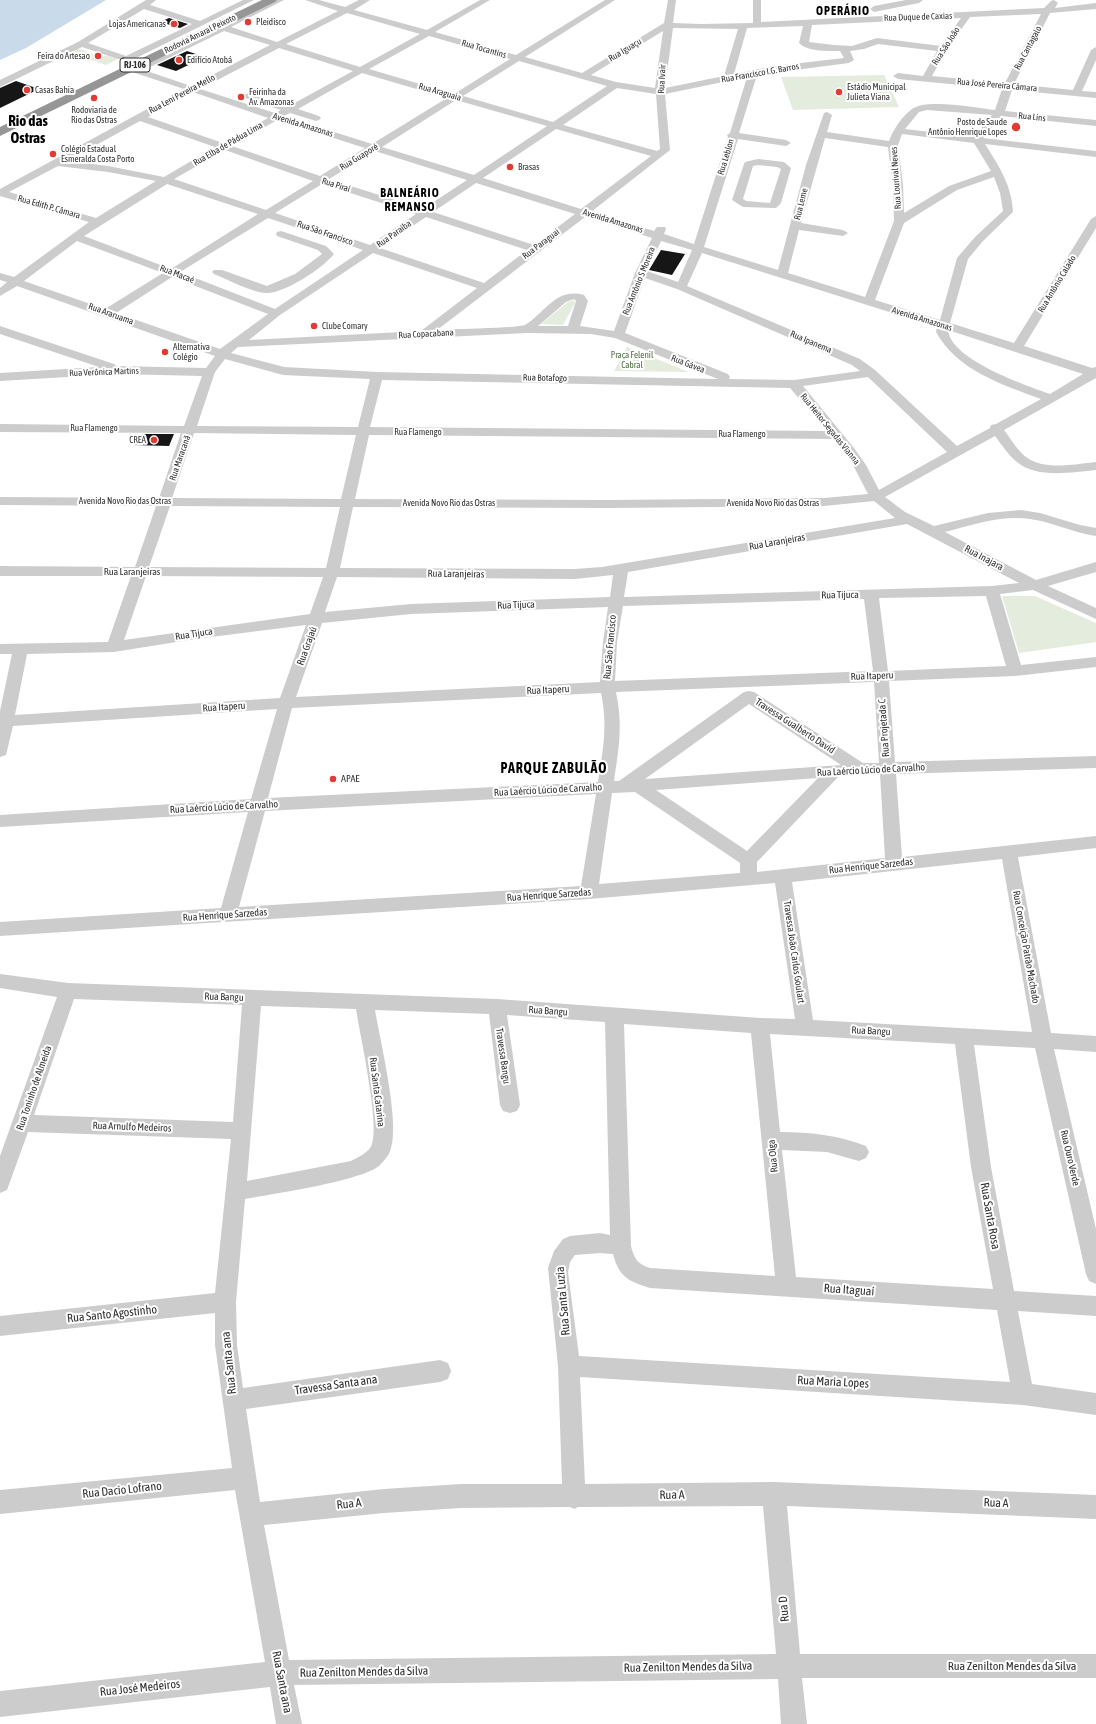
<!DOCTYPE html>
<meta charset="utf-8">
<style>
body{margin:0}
canvas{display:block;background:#fff}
</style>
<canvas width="1096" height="1724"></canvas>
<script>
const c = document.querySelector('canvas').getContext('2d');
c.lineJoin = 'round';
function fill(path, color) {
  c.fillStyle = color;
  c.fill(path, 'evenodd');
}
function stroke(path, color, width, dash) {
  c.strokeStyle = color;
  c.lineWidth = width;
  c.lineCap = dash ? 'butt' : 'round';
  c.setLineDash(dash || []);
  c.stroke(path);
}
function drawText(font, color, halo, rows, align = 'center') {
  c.font = font + ' "Asap Condensed",sans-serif';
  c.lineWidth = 4;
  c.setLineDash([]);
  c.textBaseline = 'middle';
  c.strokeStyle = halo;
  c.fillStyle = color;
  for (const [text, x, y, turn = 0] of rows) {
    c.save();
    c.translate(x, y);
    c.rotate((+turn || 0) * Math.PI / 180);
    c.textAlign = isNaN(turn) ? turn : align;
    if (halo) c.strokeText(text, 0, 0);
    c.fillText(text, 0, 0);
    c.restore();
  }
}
fill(new Path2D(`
 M74,47L99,56H108L118,59L106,65L66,51Z
 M884,75L899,107L793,110L781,77Z
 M574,300L575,303L563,325L541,324L568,302Z
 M627,347L689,372L614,371Z
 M1002,596H1035L1096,623V642L1019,653Z`), '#e3ecdd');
fill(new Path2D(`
 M0,0H106L26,48L0,60Z`), '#c9daeb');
fill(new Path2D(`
 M169,18L188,24L180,28L160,22Z
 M187,51L205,57L176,71L157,65Z
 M16,81L39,89L0,108V88Z
 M661,250L685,254L672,275L649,270Z
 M138,434H174L169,446L133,445Z`), '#161616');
fill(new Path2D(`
 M146,0H156L150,5L200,21L243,0H254L130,61H124L82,47L0,87V80L78,42ZM144,9L192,24L126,56L88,43Z
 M273,0H284L231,27L277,42L338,11L305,0H319L345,7L359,0H370L354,10L427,30L480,0H490L435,32L516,55L605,0H615L525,57L582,73L664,23L668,0H676L673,23L701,24L753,23V0H761V22L1044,8L1051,1L1054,0L1058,3L1055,8L1096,3V9L1050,13L1014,84L1073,90L1091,50L1096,47V60L1082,91L1096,92V98L1012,90L1005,111L1096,120V126L1001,116L983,138L1096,151V157L985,144C999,166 1012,186 1013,212L983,241L968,259L950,323L1014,343L1091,219L1096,216V228L1024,346L1092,368L1096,367V378L1004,430C1011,439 1017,450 1026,457C1044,471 1075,464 1096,462V470C1072,472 1037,479 1017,462C1008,455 1002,445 995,436L885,497L905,512L934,526L988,513L1021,510L1040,513L1080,525L1096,528V536C1073,533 1053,522 1030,519C1002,515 972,525 945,532L1036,580L1096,562V572L1048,586L1096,608V619L1033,590L1000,594L1021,665L1096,657V667L1015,676L889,681L895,762L1096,756V768L896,774L902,857L1096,836V848L1018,857L1051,1033L1096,1036V1052L1054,1049L1096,1229V1284L1089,1281L1086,1274L1035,1048L974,1045L991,1167L1014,1291L1096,1296V1316L1018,1311L1032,1384L1096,1393V1415L1023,1405L580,1377L585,1484L774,1482L1096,1495V1519L787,1506L800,1654H1096V1678H802L807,1724H781L778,1679L294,1685L302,1724H276L270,1687L0,1717V1691L265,1662L235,1490L0,1514V1490L232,1468L215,1345V1313L0,1336V1316L215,1293L231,1139L28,1132L7,1190L0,1193V1156L57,997L0,988V974L68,983L497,999L760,1018L795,1019L775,883L589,899L0,936V922L221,908L248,812L0,827V815L251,799L277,709L13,726L6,755L0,757V711L12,654H0V644L108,642L131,576H0V566L135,567L156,506L0,505V497L159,498L181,433L0,432V424L184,426L202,376L118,374L0,381V373L99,367L0,334V326L114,364L116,366L206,368L215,356L17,286L0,296V288L7,282L0,280V273L14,277L89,222L0,196V189L184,89L126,70V66H132L191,86L270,45L224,31L152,66L149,67L144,64ZM347,13L420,34L360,67L286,44ZM1041,14L1005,83L932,76L947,49L970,17ZM961,18L941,46L877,38L852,46L834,45L809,42L812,25ZM803,26L799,43C807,52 829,51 840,51L844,58L774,66L734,74L747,28ZM673,28L738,29L724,76L665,88ZM663,31L655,88L616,82L591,75ZM429,36L510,59L454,94L369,69ZM878,44L937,51L923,76L898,73L893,76L898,79L1002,89L995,110C977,108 927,98 912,109C902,116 893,130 889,141L827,132L832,115L827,112L824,113L806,165L778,270L704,247L738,139L786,146L791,143L786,140L739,133L757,75L849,63L854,60L850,51L864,49ZM279,48L353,71L289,106L248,93L243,96L245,98L281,110L275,113L200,89ZM519,61L607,86L553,122L463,96ZM362,73L447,98L372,144L284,116L290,113L316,121L319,120L321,118L319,116L298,109ZM747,77L730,133L727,135L728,137L694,244L664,234L666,229L665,227H657L654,231L591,212L670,150L665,94ZM617,88L656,94L660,149L657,151L563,125ZM193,92L268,118L223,143L148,117ZM456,100L547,126L474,175L382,147ZM927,110L992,115L974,137L905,129L919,112ZM277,120L365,148L320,176L232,146ZM140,121L215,147L164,177L108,166L67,161ZM556,129L651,156L581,209L483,178ZM902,134L974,143L991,171L949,186L904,213L903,185L898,145ZM825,138L888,147L893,185L894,221L865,297L788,273L799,230L843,236L848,233L843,230L801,223ZM225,150L313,181L266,210L174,179ZM375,151L467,180L423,209L329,179ZM58,166L108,172L156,181L96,218L9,192ZM994,177L1000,193L1003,211L975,237L957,258L940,320L875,300L904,223L957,190ZM476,183L575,214L534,245L433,212ZM167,184L258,214L171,269L84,236ZM322,184L416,214L370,245L275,213ZM426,217L527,250L484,283L380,248ZM585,217L652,238L635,273L614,331L580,326L588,301L584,295C556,287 546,312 525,325C518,328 450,329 437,330ZM268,218L363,250L275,309L180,272ZM77,241L163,273L105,309L24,281ZM661,241L692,250L678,282L647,271ZM373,253L477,288L421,331L249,340L280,315ZM702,253L937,327L936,332C958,371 1001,384 1041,399L996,424L991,425L990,428L957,446L875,370L860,359L687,286ZM172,277L268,314L220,349L116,313ZM645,278L677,289L852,365L860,371L794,380L729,379L730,377L728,374L625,333ZM574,299L576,301L568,326H538L566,302ZM948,330L1083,374L1050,394C1025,385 951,360 948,330ZM527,333L591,334L615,338L718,379L377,372L284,367L231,353L238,347ZM225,359L283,375L370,379L358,427L197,426L215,372ZM868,377L947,452L879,490L866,465L854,448L803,386ZM382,380L790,388L827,431L370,427ZM194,433L356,435L341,499L172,498ZM369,435L834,439L853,465L868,494L824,498L608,500L355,499ZM874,501L895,518L602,567L575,569L340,568L353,507L608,508L824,506ZM170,506L340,507L326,568L149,567ZM907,524L1019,583L992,586L624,597L628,572ZM613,575L610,597L411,604L325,612L337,577L575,579ZM146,576L323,577L310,614L124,640ZM986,596L1006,666L888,671L879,598ZM864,599L873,671L615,681L617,642L623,606ZM608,607L603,642L600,682L296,697L322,623L411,614ZM306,625L280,698L15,715L27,654L114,652L195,639ZM874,682L879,763H863L754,692L749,691L744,692L619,781H614C619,747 623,726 616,692ZM601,693C608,727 603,749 598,782L268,798L292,708ZM749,704L841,765L645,779ZM880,774L885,858L757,872V862L839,776ZM818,778L747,851L656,790ZM635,792L740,863V873L599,884L612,793ZM596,794L581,886L239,907L265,811ZM1002,859L1032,1032L813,1020L792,882ZM74,999L242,1005L233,1122L34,1115ZM261,1006L356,1009C360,1035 380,1124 372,1144C369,1153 358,1157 351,1161L247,1181ZM375,1010L489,1014L500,1105L503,1111L510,1113L517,1111L520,1105L507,1015L605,1022L610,1235L600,1233L570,1236L563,1239L554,1251L548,1268L558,1366L562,1484H461L384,1489L260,1502L246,1409L440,1382L448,1379L451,1371L448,1363L440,1360L243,1388L237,1345L236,1302L245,1199C272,1194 363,1181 380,1165C384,1161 390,1154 391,1148C400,1122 380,1040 375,1010ZM624,1024L751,1033L775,1276L650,1268C637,1264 634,1258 631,1246ZM770,1034L955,1044L971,1167L993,1289L796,1277L782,1150L827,1152L859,1161L866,1158L869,1152L866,1146C838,1135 810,1132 780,1132ZM600,1253L613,1254C619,1277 628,1281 650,1288L997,1310L1010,1382L579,1356L568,1272L570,1262L575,1255ZM763,1506L776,1654L289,1660L264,1525L384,1513L461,1508L570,1507L574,1509L578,1507Z
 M906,0H923L919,3L874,12L870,9L874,6Z
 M758,159L784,162L791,168L781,203L776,208L743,207L732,200L744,164L745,162ZM758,165L777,167L781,169L770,203L746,201L743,199L753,166Z
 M281,231L326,246L334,254C323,268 284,294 266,293C254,293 226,279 214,274L212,272L214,270H222L267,286L295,274L322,254L318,250L277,236L276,234L277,232Z`), '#ccc');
fill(new Path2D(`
 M262,0H277L275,2L0,136V127Z`), '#969696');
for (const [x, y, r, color] of [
 [248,22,4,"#e23b34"],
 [174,24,4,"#e23b34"],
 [98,56,4,"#e23b34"],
 [179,60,4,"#e23b34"],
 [27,90,4,"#e23b34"],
 [839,92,4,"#e23b34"],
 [241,97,4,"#e23b34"],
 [94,98,4,"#e23b34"],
 [1016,127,5,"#e23b34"],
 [53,154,4,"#e23b34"],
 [510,167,4,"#e23b34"],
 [314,326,4,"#e23b34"],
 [165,352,4,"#e23b34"],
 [154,440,4,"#e23b34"],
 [333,779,4,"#e23b34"]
]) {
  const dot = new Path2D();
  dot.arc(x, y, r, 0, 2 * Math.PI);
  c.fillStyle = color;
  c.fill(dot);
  stroke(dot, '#fff', 1.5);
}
drawText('9px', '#2f2f2f', '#fff', [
 ["Rua Duque de Caxias",918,17,-2],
 ["Rodovia Amaral Peixoto",200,34,-26],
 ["Rua São João",946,46,-57],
 ["Rua Cantagalo",1028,48,-62],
 ["Rua Tocantins",484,49,16],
 ["Rua Iguaçu",625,50,-31],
 ["Rua Francisco I.G. Barros",760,73,-10],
 ["Rua Ivair",662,79,-87],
 ["Rua José Pereira Câmara",997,85,5],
 ["Rua Araguaia",440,92,16],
 ["Rua Leni Pereira Mello",182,94,-28],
 ["Rua Lins",1032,117,6],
 ["Avenida Amazonas",303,125,17],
 ["Rua Elba de Pádua Lima",228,144,-30],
 ["Rua Guaporé",359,157,-31],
 ["Rua Leblon",726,157,-73],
 ["Rua Lourival Neves",896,178,-94],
 ["Rua Piraí",336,185,18],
 ["Rua Leme",801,204,-76],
 ["Rua Edith P. Câmara",49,207,16],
 ["Avenida Amazonas",613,221,17],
 ["Rua São Francisco",325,233,19],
 ["Rua Paraíba",394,234,-35],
 ["Rua Paraguai",541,244,-37],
 ["Rua Macaé",177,274,21],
 ["Rua Antônio S Moreira",639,281,-68],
 ["Rua Antônio Calado",1057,284,-59],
 ["Rua Araruama",111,314,20],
 ["Avenida Amazonas",922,319,17],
 ["Rua Copacabana",426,334,-3],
 ["Rua Ipanema",811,342,23],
 ["Rua Gávea",688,364,21],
 ["Rua Verônica Martins",104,372,-2],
 ["Rua Botafogo",545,378,1],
 ["Rua Flamengo",94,428],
 ["Rua Heitor Segadas Vianna",830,429,51],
 ["Rua Flamengo",418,432],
 ["Rua Flamengo",742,434],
 ["Rua Maracanã",180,458,-71],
 ["Avenida Novo Rio das Ostras",125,501],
 ["Avenida Novo Rio das Ostras",449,503],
 ["Avenida Novo Rio das Ostras",773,503]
]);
drawText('9px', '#2f2f2f', '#fff', [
 ["Pleidisco",256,22],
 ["Lojas Americanas",166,24,"right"],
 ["Feira do Artesao",90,56,"right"],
 ["Edifício Atobá",187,60],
 ["Estádio Municipal",847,87],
 ["Julieta Viana",847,97],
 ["Casas Bahia",35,90],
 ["Feirinha da",249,92],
 ["Av. Amazonas",249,102],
 ["Rodoviaria de",94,110,"center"],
 ["Rio das Ostras",94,120,"center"],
 ["Posto de Saude",1007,122,"right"],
 ["Antônio Henrique Lopes",1007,132,"right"],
 ["Colégio Estadual",61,149],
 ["Esmeralda Costa Porto",61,159],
 ["Brasas",518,167],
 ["Clube Comary",322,326],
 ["Alternativa",173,347],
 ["Colégio",173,357],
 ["CREA",146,440,"right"]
], 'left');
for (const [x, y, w] of [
 [135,65,30]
]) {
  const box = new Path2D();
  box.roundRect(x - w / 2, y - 7, w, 14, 3);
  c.fillStyle = '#fff';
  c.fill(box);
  stroke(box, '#2f2f2f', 1);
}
drawText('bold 9px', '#2f2f2f', null, [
 ["RJ-106",135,65]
]);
drawText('9px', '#4d6a3d', '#fff', [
 ["Praça Felenil",632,355],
 ["Cabral",632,365]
]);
drawText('10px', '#2f2f2f', '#fff', [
 ["Rua Laranjeiras",777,542,-10],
 ["Rua Inajara",984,558,28],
 ["Rua Laranjeiras",132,572],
 ["Rua Laranjeiras",456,574,1],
 ["Rua Tijuca",840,595,-1],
 ["Rua Tijuca",516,605,-2],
 ["Rua Tijuca",194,634,-9],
 ["Rua Grajaú",307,646,-70],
 ["Rua São Francisco",610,647,-85],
 ["Rua Itaperu",872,676,-2],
 ["Rua Itaperu",548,690,-3],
 ["Rua Itaperu",224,707,-4],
 ["Travessa Gualberto David",795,726,33],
 ["Rua Projetada C",884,728,-94],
 ["Rua Laércio Lúcio de Carvalho",871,770,-3],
 ["Rua Laércio Lúcio de Carvalho",548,790,-3],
 ["Rua Laércio Lúcio de Carvalho",224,807,-3],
 ["Rua Henrique Sarzedas",871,866,-6],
 ["Rua Henrique Sarzedas",549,895,-4],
 ["Rua Henrique Sarzedas",225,915,-4],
 ["Rua Conceição Patrão Machado",1026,947,80],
 ["Travessa João Carlos Goulart",794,952,82],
 ["Rua Bangu",224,997,2],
 ["Rua Bangu",548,1011,4],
 ["Rua Bangu",871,1031,3],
 ["Travessa Bangu",503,1056,82],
 ["Rua Toninho de Almeida",34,1088,-71],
 ["Rua Santa Catarina",377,1092,83],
 ["Rua Arnulfo Medeiros",132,1127,2],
 ["Rua Olga",773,1156,-96],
 ["Rua Ouro Verde",1070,1158,77]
]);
drawText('10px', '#2f2f2f', '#fff', [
 ["APAE",341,779]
], 'left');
c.letterSpacing = '1px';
drawText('bold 12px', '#000', '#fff', [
 ["OPERÁRIO",843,11],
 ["BALNEÁRIO",410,193],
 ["REMANSO",410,207]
]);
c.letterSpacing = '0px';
drawText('12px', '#2f2f2f', '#fff', [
 ["Rua Santa Rosa",990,1216,80],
 ["Rua Itaguaí",849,1290,4],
 ["Rua Santa Luzia",563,1301,-95],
 ["Rua Santo Agostinho",112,1314,-6],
 ["Rua Santa ana",229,1363,-96],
 ["Rua Maria Lopes",833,1382,3],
 ["Travessa Santa ana",336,1385,-8],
 ["Rua Dacio Lofrano",122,1490,-6],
 ["Rua A",672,1495,-1],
 ["Rua A",996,1503,2],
 ["Rua A",349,1504,-6],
 ["Rua D",784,1609,-95],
 ["Rua Zenilton Mendes da Silva",1012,1666],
 ["Rua Zenilton Mendes da Silva",688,1667,-1],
 ["Rua Zenilton Mendes da Silva",364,1672,-1],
 ["Rua Santa ana",282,1682,79],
 ["Rua José Medeiros",140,1688,-6]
]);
c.letterSpacing = '1px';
drawText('bold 14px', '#000', '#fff', [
 ["PARQUE ZABULÃO",554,769]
]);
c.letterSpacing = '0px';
drawText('bold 15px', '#000', '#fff', [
 ["Rio das",28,121],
 ["Ostras",28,138]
]);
</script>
